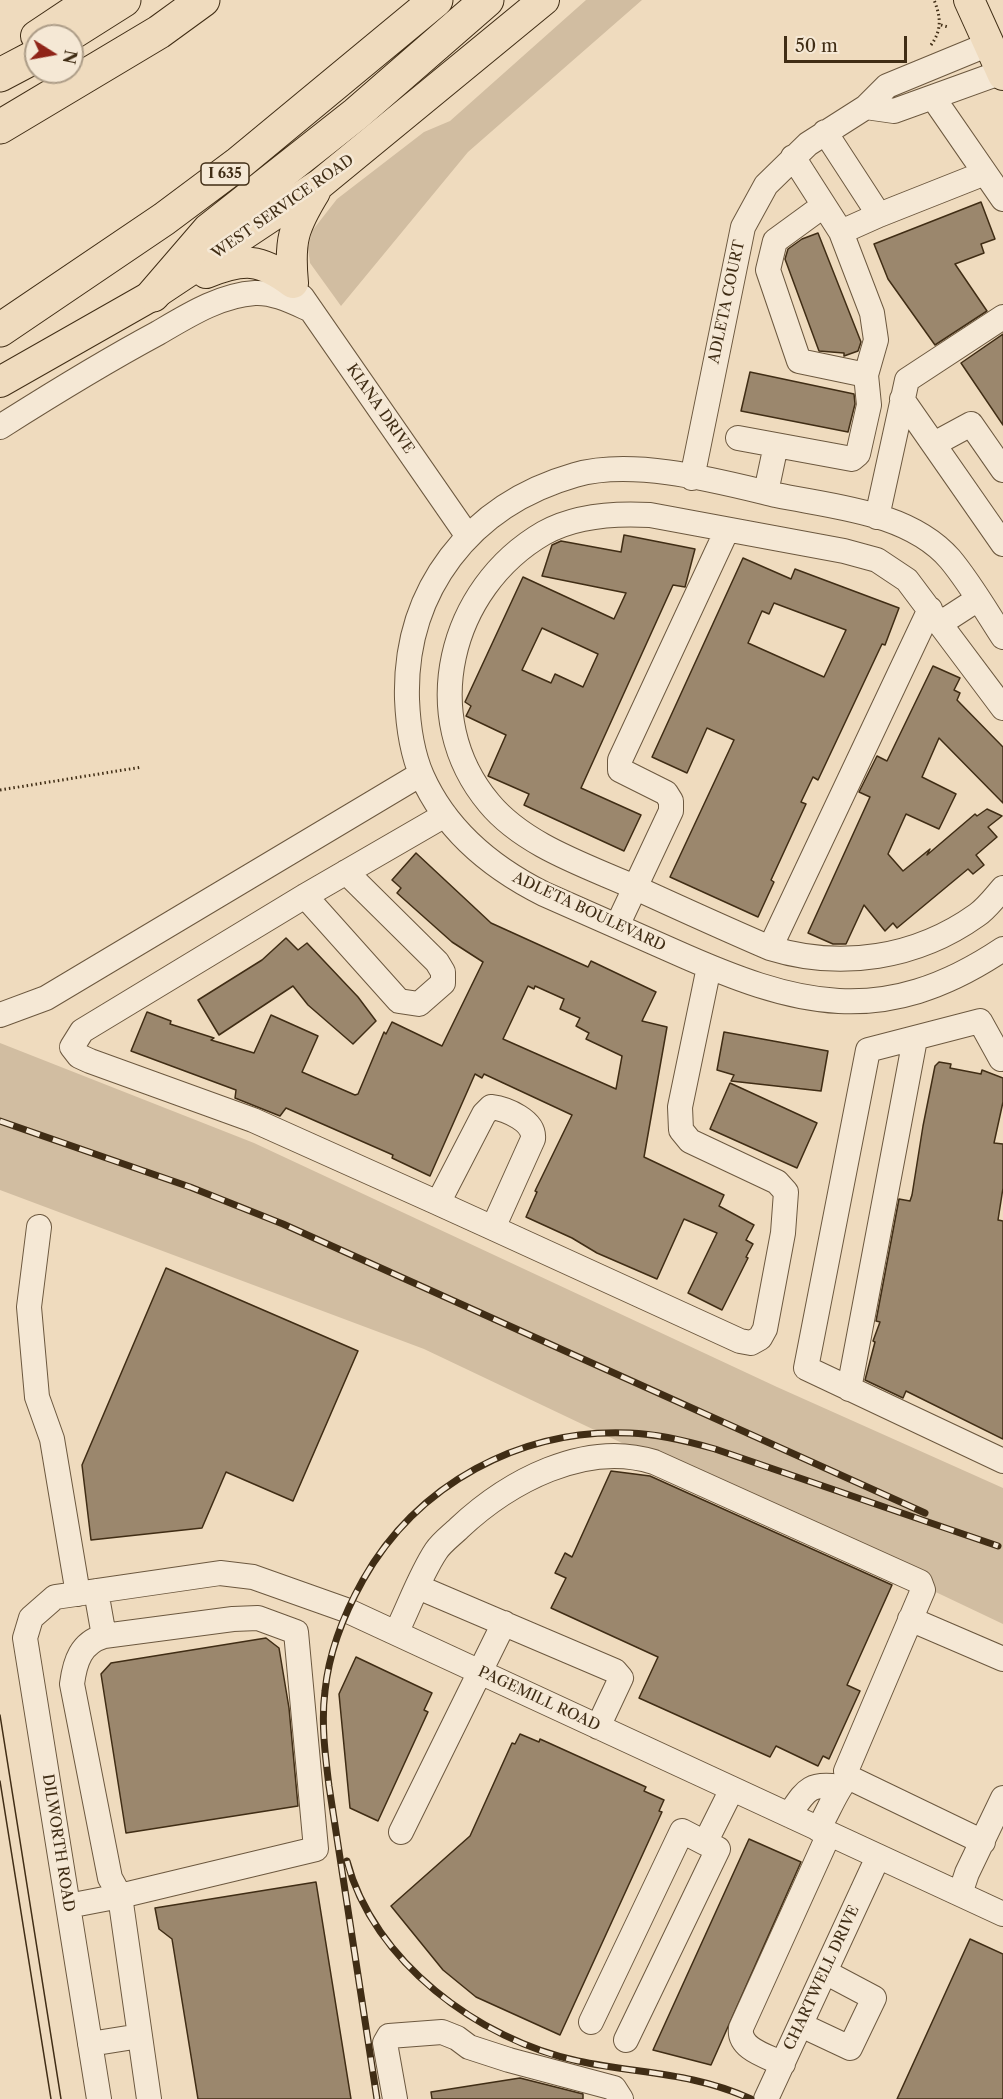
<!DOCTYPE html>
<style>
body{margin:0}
#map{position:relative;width:1003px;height:2099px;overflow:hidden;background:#efdbbe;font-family:"Libre Caslon Text",serif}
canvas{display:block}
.north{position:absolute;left:24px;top:24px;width:60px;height:60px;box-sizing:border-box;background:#f5e8d5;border:2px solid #ad9d88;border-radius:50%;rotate:101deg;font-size:16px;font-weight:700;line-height:24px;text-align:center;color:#402d15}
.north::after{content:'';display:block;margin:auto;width:21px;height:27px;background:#8f2418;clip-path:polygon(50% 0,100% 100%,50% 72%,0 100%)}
.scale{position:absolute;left:784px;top:36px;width:123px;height:27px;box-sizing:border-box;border:3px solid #402d15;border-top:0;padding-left:8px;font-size:18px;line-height:21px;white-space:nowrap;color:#402d15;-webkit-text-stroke:4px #f5e8d5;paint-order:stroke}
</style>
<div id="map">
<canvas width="1003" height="2099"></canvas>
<div class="north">N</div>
<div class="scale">50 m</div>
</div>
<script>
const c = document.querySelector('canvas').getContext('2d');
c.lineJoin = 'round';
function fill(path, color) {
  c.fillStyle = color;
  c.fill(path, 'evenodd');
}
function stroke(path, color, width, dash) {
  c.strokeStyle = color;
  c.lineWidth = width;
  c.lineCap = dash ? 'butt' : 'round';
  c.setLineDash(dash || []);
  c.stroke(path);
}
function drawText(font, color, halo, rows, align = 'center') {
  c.font = font + ' "Libre Caslon Text",serif';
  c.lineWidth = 5;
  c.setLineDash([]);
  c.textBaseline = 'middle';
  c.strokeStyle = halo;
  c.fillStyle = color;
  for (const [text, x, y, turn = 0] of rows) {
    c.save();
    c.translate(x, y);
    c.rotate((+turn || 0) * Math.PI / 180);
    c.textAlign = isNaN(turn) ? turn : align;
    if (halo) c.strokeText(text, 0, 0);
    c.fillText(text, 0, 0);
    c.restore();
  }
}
fill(new Path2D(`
 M586,0H642L468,152L341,306L310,263L308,248L312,231L337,199L424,132L450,121Z
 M0,1043L254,1143L777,1387L1003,1488V1624L424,1349L0,1190Z`), '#d1bda1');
const building = new Path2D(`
 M981,202L995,239L981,244L984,253L955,264L987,311L935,345L888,279L874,244Z
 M818,233L861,342L858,351L844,356V353L819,351L785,259L788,249L802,239Z
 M1003,334V425L961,363Z
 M750,372L854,394L855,404L848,432L741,411Z
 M624,535L695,549L685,587L673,585L581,788L641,815L624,851L524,805L529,794L488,776L506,735L466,716L471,706L465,702L523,577L614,619L626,593L542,576L552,545L561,541L621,552ZM542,628L598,654L583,687L555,674L551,683L522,670Z
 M743,558L791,579L795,569L899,608L885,645L882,644L818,780L813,777L801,802L806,804L771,880L774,882L758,917L670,877L734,740L707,728L687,773L652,757ZM774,603L846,630L824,677L748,643L762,611L769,614Z
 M933,666L960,678L954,690L960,693L957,700L1003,747V803L939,738L922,777L956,794L939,829L906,814L888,854L903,871L930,849L927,855L975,814L977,816L987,809L1002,816L988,827L997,837L976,855L984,865L973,874L968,869L897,928L893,923L885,931L864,905L846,944H833L808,933L870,797L859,792L877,756L887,761Z
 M416,853L491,923L588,967L591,961L656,992L642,1021L667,1027L644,1157L724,1195L719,1206L754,1225L746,1240L753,1244L746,1257L748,1258L722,1310L688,1293L717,1233L684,1219L657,1279L597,1253L572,1238L526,1217L537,1192L535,1191L572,1115L484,1074L482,1078L475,1074L430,1176L392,1158L393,1155L286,1108L280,1116L235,1098L236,1090L131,1051L147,1012L171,1021L170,1024L214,1038L211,1040L254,1053L271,1015L318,1036L302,1072L355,1095L358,1094L384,1032L386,1034L392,1022L442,1046L483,962L452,942L397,893L401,888L392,880ZM528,986L534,989L535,986L564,999L560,1009L580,1018L576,1026L589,1033L586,1039L622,1056L616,1089L503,1039Z
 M286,938L298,950L307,943L358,997L376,1021L353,1044L308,1005L293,986L219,1035L198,1000L262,960Z
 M724,1032L828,1051L821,1091L731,1081L734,1075L717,1070Z
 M939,1062L951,1064L950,1068L981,1074L982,1070L1003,1078V1102L994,1143L1003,1144V1188L998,1220L1003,1221V1439L906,1391L903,1398L865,1380L875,1342L873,1341L880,1322L876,1321L899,1199L910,1201L912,1195L923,1126L935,1066Z
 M730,1083L817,1123L797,1168L710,1129Z
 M166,1268L358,1351L293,1501L226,1472L202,1528L91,1540L82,1465Z
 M611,1471L650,1476L892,1585L847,1685L860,1691L829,1759L823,1756L818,1766L776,1746L770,1757L639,1698L658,1657L551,1608L566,1578L555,1573L565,1553L572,1557Z
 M266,1638L279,1648L289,1708L298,1806L126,1833L101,1674L111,1663Z
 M356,1657L432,1693L424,1710L428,1712L378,1821L350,1808L339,1694Z
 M520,1734L539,1742L540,1739L646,1787L644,1791L664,1800L659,1811L662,1812L560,2035L476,1997L443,1970L391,1906L470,1836L512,1743L515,1744Z
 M749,1839L801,1862L727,2029L711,2065L653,2050Z
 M316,1882L351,2099H198L172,1939L159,1929L155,1908Z
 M970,1939L1003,1954V2099H897Z
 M520,2078L583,2094V2099H432L431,2092Z`);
fill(building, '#9b876d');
stroke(building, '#402d15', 1.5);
const minor = new Path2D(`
 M934,99L1003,199
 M866,107L894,111L1002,72
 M825,132L879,215L985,173
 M793,157L841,232L879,215
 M823,206L775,241L768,270L799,361L866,375L876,340L872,313L841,232
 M302,297L467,535
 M902,399L1003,544
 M0,427C52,394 104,362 158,333C187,316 220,295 255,293C274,292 293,302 311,310
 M738,438L776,445L766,492
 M934,444L971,424L1003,470
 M776,445L852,459L858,454L869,405L866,375
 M692,478L743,227L766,185L808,144L866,107L887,86L989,44
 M877,517L907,380L1003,317
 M941,623L978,599
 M1003,637C986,611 970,583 950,559C909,512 834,507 776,495C718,481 633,458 575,475C470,505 404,590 407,699C408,724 412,753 422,776C446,830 492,868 544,894C587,913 630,932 673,951C796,1006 882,1030 1003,949
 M1003,708L907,580L877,560L844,551L650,515C615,513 576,515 544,533C449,588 417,717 489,803C522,843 579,863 625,883C673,905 721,927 770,948C841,970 917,958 977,915C987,908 995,897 1003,888
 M445,815L305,896L82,1031L72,1047L79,1056L90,1061L253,1120L438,1203L484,1114L491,1107C507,1109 535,1121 533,1139L493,1228L740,1341L751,1343L760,1338L765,1329L783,1233L786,1192L777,1182L690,1141L681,1130L680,1107L709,967
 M305,896L399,1001L419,1004L443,983V972L437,962L346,872
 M617,926L671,811V801L666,793L620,770V760L727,530
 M770,948L930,609
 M0,1015L46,998L421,774
 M1003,1058L1001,1059L980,1021L868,1050L806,1368L1003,1461
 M438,1203L493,1228
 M39,1227L29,1307L37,1397L52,1439L78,1594
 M849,1389L915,1039
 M418,1587L615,1671L621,1678L598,1727
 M96,1591L104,1636
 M258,1618L296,1632L316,1849L120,1896L110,1878L72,1684C75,1661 81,1643 104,1636L233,1619Z
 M910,1619L1003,1659
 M396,1633C409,1607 420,1575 436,1551C442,1542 452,1535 459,1528C508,1482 585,1440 654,1462L920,1582L923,1590L846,1771L848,1777L983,1842
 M789,1815C805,1792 808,1782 839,1787
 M818,1829C828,1813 836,1790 848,1777
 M401,1832L504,1623
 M960,1894L967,1873L1003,1798
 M68,1906L120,1896L149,2099
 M591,2022L682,1831L705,1843
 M801,2025L850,2048L874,1998L825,1972
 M626,2040L718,1849L705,1843L732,1789
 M90,2044L140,2036
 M783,2064C767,2056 738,2049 741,2028L829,1834
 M99,2099L25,1638L31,1618L55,1597L220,1573L253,1577L346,1610L1003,1914
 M395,2099L385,2043L389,2036L442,2032L457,2038L469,2047L509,2060L614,2088L621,2099
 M766,2099L878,1857`);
const major = new Path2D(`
 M969,0L1003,75
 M36,36L90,0
 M206,273C244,258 260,258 293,283
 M293,283C289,241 293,228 315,192
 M0,382L153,295L320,184L544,0`);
const highway = new Path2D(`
 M67,36L124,0
 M0,75L36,56
 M0,127L159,32L203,0
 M153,295L209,230L356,114L487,0
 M0,330L164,219L239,163L436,0`);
stroke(minor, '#6c583f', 26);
stroke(major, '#402d15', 32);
stroke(highway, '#402d15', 35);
stroke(new Path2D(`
 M941,25L948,27
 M931,45C942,30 941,17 934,0
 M0,790L142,767`), '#402d15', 3, [1.5, 3]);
stroke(minor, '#f5e8d5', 24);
stroke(major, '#efdbbe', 30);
stroke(highway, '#efdbbe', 33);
stroke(new Path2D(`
 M0,1715L61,2099
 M0,1781L51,2099`), '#402d15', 1.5);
const rail = new Path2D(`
 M0,1121L190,1187L283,1224L925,1513
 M347,1861C373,1961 479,2040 578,2061C639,2074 692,2072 751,2099
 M377,2099L329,1786C325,1754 321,1722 325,1691C329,1651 344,1614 363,1580C417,1484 521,1428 630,1433C659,1434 687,1441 715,1449L998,1546`);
stroke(rail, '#402d15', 7);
stroke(rail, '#f5e8d5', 4.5, [14]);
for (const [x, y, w] of [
 [225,174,48]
]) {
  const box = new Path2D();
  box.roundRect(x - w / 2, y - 11, w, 22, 4.5);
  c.fillStyle = '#f5e8d5';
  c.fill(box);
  stroke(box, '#402d15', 1.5);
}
drawText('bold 14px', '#402d15', null, [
 ["I 635",225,174]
]);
drawText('15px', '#402d15', '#f5e8d5', [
 ["WEST SERVICE ROAD",283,207,-35],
 ["ADLETA COURT",727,302,-78],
 ["KIANA DRIVE",380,409,55],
 ["ADLETA BOULEVARD",589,912,25],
 ["PAGEMILL ROAD",539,1699,25],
 ["DILWORTH ROAD",58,1843,81],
 ["CHARTWELL DRIVE",822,1978,-65]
]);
</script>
